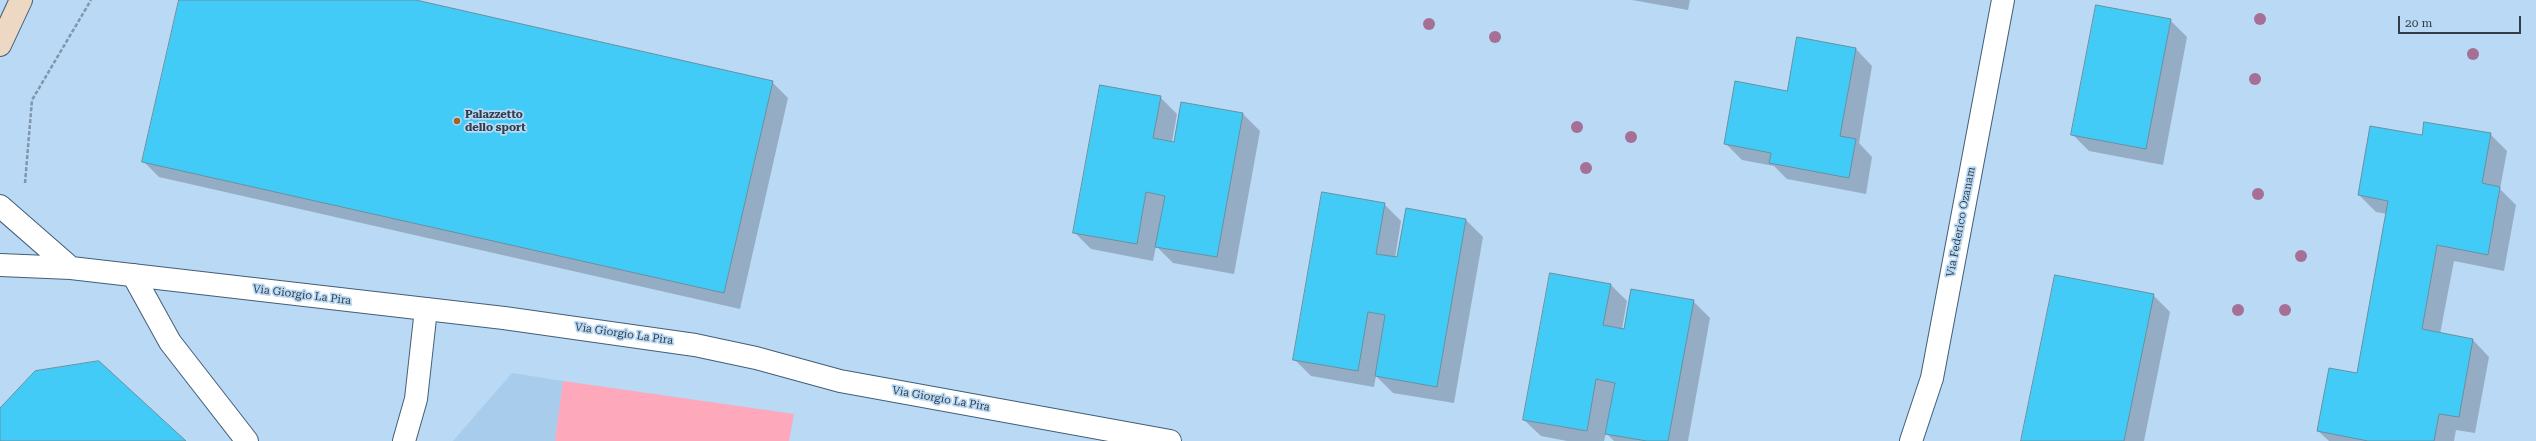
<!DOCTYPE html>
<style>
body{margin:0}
#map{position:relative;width:2536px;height:441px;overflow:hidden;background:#bad9f5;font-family:"Roboto Serif",serif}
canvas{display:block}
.scale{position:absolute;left:2398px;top:16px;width:123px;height:18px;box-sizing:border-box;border:2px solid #313e49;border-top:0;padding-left:5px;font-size:12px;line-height:14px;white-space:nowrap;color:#313e49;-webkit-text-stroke:3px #bad9f5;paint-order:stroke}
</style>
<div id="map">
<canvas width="2536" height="441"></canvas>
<div class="scale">20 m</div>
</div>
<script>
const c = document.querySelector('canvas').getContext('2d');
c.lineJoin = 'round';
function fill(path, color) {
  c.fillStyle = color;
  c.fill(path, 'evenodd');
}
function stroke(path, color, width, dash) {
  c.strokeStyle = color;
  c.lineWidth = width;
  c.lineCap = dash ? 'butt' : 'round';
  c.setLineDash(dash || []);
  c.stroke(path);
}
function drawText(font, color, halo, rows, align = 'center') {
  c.font = font + ' "Roboto Serif",serif';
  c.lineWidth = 3.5;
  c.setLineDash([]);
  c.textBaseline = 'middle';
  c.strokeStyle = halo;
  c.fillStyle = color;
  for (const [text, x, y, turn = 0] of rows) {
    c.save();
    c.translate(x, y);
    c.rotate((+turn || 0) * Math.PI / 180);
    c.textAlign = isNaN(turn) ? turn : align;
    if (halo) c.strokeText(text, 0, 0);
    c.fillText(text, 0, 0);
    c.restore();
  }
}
fill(new Path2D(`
 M512,373L563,381L555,441H453Z`), '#a7ccec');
fill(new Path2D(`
 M563,381L794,414L789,441H555Z`), '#fda8bb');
fill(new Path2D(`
 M180,0H411L772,82L788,98L740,309L159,177L143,161Z
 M1632,0H1690L1688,10Z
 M2170,20L2187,37L2163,165L2089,151L2072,134Z
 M1856,49L1872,66L1859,143L1872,157L1866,194L1787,179L1774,166L1742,160L1725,143L1788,92Z
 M1160,97L1177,114L1172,142L1175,143L1182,103L1243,114L1260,131L1234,274L1173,263L1156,246L1153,261L1091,249L1074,232Z
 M2490,134L2507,151L2500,189L2516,205L2504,271L2454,261L2440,334L2473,340L2489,357L2475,433L2456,430L2454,441H2329L2318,431L2357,374L2387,214L2376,212L2359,195L2422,137Z
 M1384,204L1401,221L1395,258L1466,220L1483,237L1454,403L1393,393L1376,376L1374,387L1311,376L1294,359Z
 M1610,284L1627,301L1622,329L1693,301L1710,318L1688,441H1614L1606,433L1604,441H1567L1541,436L1524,420Z
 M2153,295L2170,312L2144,441H2022Z`), '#0003');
const building = new Path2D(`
 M179,0H416L773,81L724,293L142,162Z
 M2096,5L2171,19L2146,149L2071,135Z
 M1797,37L1856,48L1840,136L1856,139L1849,178L1769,163L1771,153L1724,144L1735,81L1787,91Z
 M1100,85L1161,96L1153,138L1174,142L1181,102L1243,113L1217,257L1155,247L1165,196L1146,192L1137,244L1073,233Z
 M2424,122L2491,133L2482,183L2500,187L2488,255L2437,245L2422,329L2473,339L2459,417L2439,414L2434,441H2368L2317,431L2329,368L2357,373L2388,201L2358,195L2370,126L2422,135Z
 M1322,192L1385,203L1376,254L1397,257L1406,208L1466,219L1437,387L1375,376L1385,315L1368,312L1358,371L1293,360Z
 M1550,273L1611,284L1603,325L1624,329L1631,289L1694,300L1668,441H1647L1605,434L1615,383L1596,379L1587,431L1523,420Z
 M2055,275L2154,294L2124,441H2021Z
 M99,361L186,441H0V408L35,371Z`);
fill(building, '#43cbf8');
stroke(building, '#6790a0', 1);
const lane = new Path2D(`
 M133,275L170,342L247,441
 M404,441L416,399L426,309`);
const street = new Path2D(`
 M0,206L71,268
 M0,265L71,268L504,318L695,345L756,358L840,381L1170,441
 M1911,441L1932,378L2003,0`);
const secondary = new Path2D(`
 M0,45L21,0`);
stroke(lane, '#435e76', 24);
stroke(street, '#435e76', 24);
stroke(secondary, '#435e76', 24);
stroke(new Path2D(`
 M25,183L32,100L91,0`), '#7f96ab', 2.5, [4, 2]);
stroke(lane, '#fff', 22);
stroke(street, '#fff', 22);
stroke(secondary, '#edd9c3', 22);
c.fillStyle = '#a67096';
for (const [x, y] of [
 [2260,19],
 [1429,24],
 [1495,37],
 [2473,54],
 [2255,79],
 [1577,127],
 [1631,137],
 [1586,168],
 [2258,194],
 [2301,256],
 [2238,310],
 [2285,310]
]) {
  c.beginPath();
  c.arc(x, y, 6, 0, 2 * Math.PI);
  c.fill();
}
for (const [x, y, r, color] of [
 [457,121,4,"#9f6524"]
]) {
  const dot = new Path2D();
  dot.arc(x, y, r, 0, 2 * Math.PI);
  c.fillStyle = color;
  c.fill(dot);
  stroke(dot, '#bad9f5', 1.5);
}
drawText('bold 11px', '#313e49', '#bad9f5', [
 ["Palazzetto",465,115],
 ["dello sport",465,128]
], 'left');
drawText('11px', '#313e49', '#bad9f5', [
 ["Via Federico Ozanam",1961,222,-79],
 ["Via Giorgio La Pira",302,295,7],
 ["Via Giorgio La Pira",624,334,8],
 ["Via Giorgio La Pira",941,399,10]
]);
</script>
